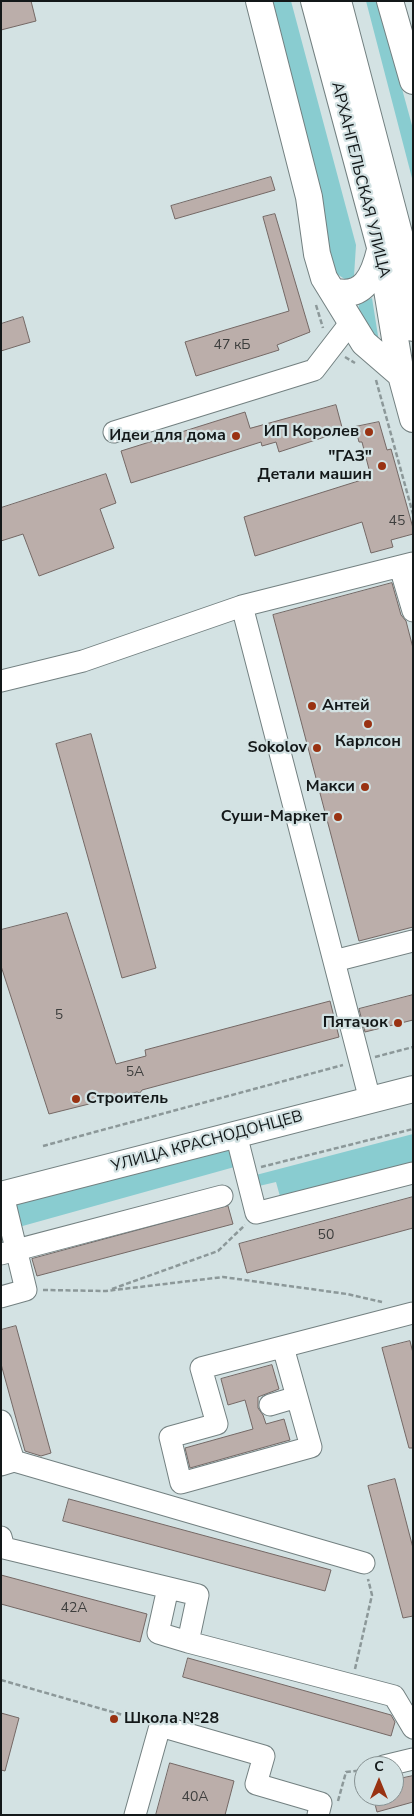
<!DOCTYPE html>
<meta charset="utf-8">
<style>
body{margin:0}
#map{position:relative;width:414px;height:1816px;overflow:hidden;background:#d3e2e3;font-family:"Nunito Sans",sans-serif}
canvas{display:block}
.frame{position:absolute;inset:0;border:2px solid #131819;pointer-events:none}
.north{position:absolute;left:354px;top:1756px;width:50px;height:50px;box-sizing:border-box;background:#d3e2e3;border:1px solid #869192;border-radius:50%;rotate:0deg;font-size:14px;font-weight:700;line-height:20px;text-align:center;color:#131819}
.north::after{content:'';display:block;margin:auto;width:18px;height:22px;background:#993212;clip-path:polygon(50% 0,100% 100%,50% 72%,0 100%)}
</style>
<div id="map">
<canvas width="414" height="1816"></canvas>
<div class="frame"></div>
<div class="north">С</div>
</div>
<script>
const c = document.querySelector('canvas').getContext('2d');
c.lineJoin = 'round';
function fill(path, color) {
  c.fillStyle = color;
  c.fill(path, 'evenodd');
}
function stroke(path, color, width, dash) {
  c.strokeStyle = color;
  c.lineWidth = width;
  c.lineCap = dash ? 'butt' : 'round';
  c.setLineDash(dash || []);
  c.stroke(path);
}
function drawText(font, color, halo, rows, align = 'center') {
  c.font = font + ' "Nunito Sans",sans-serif';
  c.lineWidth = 4.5;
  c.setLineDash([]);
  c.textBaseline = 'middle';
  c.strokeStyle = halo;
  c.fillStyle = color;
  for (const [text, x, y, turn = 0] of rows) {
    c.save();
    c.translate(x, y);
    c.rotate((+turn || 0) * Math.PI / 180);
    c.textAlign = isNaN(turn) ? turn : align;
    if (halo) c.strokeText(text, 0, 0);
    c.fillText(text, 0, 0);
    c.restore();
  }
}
fill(new Path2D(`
 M266,1H291L356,245L354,276L346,280L334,272Z
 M366,1H378L413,129V182Z
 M372,298L379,342L358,312L359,304Z
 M413,1134V1167L281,1200L276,1182L259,1186L256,1175Z
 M232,1146L238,1166L19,1227L13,1202Z`), '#89ccd0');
const building = new Path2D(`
 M1,1H31L36,21L1,30Z
 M271,177L275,190L175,219L171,206Z
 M275,214L310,332L277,345L279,350L196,376L185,342L289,311L263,217Z
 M23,317L30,342L1,351V324Z
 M336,405L343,431L279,452L276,442L262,446L261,442L131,483L121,451L245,412L250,428Z
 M379,422L387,450L391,449L413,528V534L391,540L393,547L371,553L362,522L255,556L244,517L371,477L362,442H359L355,427Z
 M106,474L116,503L100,509L114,548L39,576L23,534L1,541V508Z
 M392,583L401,615L406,621L413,648V927L359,941L273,615Z
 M91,734L156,968L122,978L56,744Z
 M67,913L116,1064L146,1056L145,1050L330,1001L339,1037L142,1090L140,1093L137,1092L49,1114L1,966V930Z
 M413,995V1020L365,1032L359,1009Z
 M413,1197V1228L247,1273L239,1244Z
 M228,1206L233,1224L37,1276L32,1259Z
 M16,1326L51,1453L41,1456L25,1451L1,1364V1330Z
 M410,1341L413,1353V1448H409L382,1348Z
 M272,1365L279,1389L258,1397V1408L263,1415L266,1424L284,1419L290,1440L190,1468L185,1448L253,1429L245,1400L228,1405L221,1379Z
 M395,1479L413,1548V1616L403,1618L368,1486Z
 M69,1499L331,1570L325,1591L63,1521Z
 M1,1575L147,1614L140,1642L1,1604Z
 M188,1658L391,1715L395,1722L391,1736L183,1677Z
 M1,1713L19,1718L5,1771L1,1770Z
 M170,1763L234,1781L225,1815H156Z
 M413,1776V1802L377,1812L373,1796H394V1780Z`);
fill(building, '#bbaeaa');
stroke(building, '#746865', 1);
const minor = new Path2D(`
 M114,432L314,370L351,322
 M400,567L413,611
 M1,681L83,661L242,606
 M334,961L413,941
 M370,1100L242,606L413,563
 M236,1134L256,1213L413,1173
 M1,1254L222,1196
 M1,1297L26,1290L3,1195
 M283,1347L311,1447L181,1483L170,1437L217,1424L201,1368L413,1313
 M270,1405L297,1397
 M1,1421L14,1461L1,1465
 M14,1461L364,1563
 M1,1537L4,1548L198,1595L188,1642L394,1696L413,1728
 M168,1588L158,1633L188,1642
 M384,1766L413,1759
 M135,1815L160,1726L264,1756L256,1784L321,1803L318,1815`);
const major = new Path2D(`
 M259,1L309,197L317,254L324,278L364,343L401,375
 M314,1L380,247L401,375L413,419
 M338,1L401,241L413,328
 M390,1L413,81
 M333,291C364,300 374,275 380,250
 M1,1195L413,1089`);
stroke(minor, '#738081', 23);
stroke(major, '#738081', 28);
stroke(new Path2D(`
 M316,305L323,328
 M345,357L355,363
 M376,380L413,514
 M375,1057L413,1047
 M43,1146L343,1065
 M261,1167L413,1129
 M112,1289L218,1251L245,1225
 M43,1290L106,1291L223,1277L347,1294L382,1302
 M355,1669L372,1595L368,1579
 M1,1680L144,1721
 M338,1801L346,1772L364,1770`), '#8c9899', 2.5, [5, 2.5]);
stroke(minor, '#fff', 21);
stroke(major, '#fff', 26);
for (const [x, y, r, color] of [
 [369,432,5,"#993212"],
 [236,436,5,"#993212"],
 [382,466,5,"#993212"],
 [312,706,5,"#993212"],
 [368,724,5,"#993212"],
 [317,748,5,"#993212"],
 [365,787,5,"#993212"],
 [338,817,5,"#993212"],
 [398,1023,5,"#993212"],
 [76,1099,5,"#993212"],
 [114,1719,5,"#993212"]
]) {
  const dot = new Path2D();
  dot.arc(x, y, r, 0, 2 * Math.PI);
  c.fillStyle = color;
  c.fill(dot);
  stroke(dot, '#d3e2e3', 2);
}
drawText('14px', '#3d3e3d', null, [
 ["47 кБ",232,346],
 ["45",397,522],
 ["5",59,1016],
 ["5А",135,1073],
 ["50",326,1236],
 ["42А",74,1609],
 ["40А",195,1798]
]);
drawText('16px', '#131819', '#d3e2e3', [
 ["АРХАНГЕЛЬСКАЯ УЛИЦА",360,180,76],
 ["УЛИЦА КРАСНОДОНЦЕВ",207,1142,-15]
]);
drawText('bold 16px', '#131819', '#d3e2e3', [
 ["ИП Королев",359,432],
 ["Идеи для дома",226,436],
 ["\"ГАЗ\"",372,457],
 ["Детали машин",372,475],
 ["Антей",322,706,"left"],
 ["Карлсон",368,742,"center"],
 ["Sokolov",307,748],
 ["Макси",355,787],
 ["Суши-Маркет",328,817],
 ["Пятачок",388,1023],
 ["Строитель",86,1099,"left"],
 ["Школа №28",124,1719,"left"]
], 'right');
</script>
